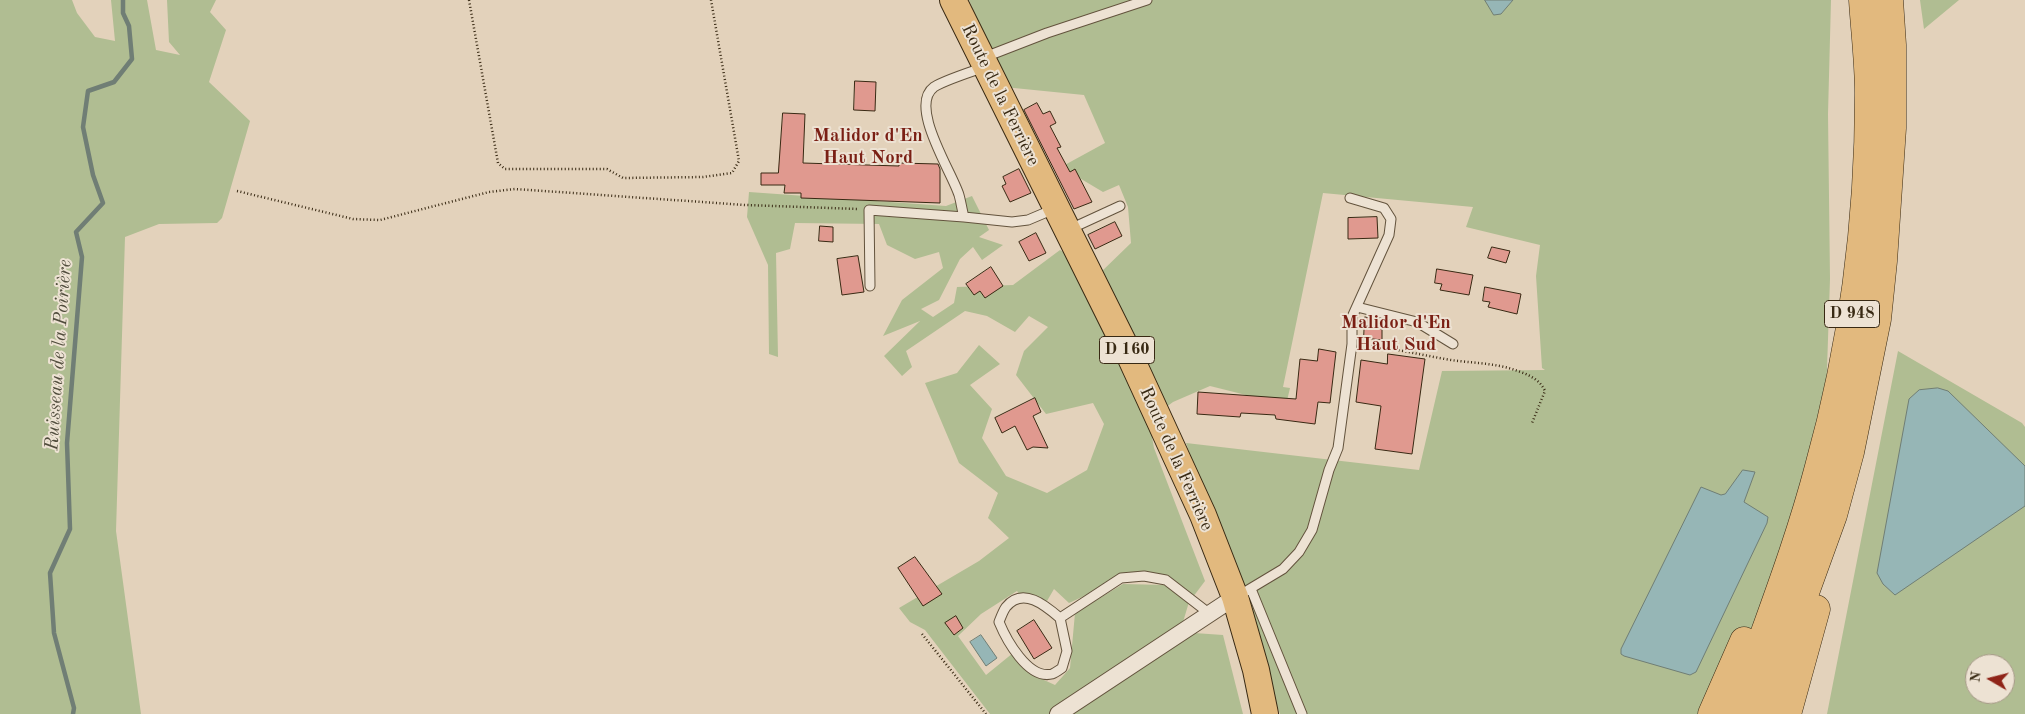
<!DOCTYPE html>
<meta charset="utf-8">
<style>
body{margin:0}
#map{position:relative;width:2025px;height:714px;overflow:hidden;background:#e3d2bb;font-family:"Old Standard TT",serif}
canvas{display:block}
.north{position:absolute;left:1965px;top:654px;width:50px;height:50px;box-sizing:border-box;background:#ede2d3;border:1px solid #a59886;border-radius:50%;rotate:278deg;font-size:14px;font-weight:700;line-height:20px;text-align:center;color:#382913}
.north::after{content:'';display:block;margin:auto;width:18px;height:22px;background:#8f2418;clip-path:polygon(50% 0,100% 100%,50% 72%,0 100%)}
</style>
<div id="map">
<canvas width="2025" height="714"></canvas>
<div class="north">N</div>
</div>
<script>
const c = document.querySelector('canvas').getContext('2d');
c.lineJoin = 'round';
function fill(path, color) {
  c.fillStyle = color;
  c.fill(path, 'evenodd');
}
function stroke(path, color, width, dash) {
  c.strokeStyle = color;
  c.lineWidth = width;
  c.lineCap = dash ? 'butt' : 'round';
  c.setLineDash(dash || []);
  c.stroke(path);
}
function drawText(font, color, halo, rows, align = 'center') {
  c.font = font + ' "Old Standard TT",serif';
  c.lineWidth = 4;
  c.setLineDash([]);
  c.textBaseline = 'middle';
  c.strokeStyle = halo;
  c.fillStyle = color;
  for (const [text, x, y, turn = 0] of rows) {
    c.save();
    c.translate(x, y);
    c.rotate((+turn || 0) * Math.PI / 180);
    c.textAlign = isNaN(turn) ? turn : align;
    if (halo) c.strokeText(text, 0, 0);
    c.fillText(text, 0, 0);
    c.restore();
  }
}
fill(new Path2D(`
 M0,0H72L77,13L95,37L115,41L111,0H147L156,50L180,55L169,42L167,0H216L210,12L226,30L209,82L250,121L222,218L217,223L159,224L125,237L116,531L141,714H0Z
 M969,0H1831L1828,114L1830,279L1824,459L1758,714H1280L1186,443L1419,470L1442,371L1545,370L1542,368L1536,276L1540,245L1466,227L1473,207L1323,193L1283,387L1290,388L1286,405L1210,386L1173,402L1149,420L1154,448L1205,581L1193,597L1165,577L1118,576L1093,592L1069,603L1054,589L1047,601L1026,603L1017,591L981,614L958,636L986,675L1013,653L1033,675L1055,685L1070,668L1075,613L1123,584L1165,585L1189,602L1180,632L1223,635L1243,714H990L925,630L910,622L899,608L979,561L1009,538L988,518L998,493L959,463L925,383L957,373L979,345L1000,364L970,385L992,409L982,438L1006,476L1047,493L1087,470L1104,424L1093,403L1046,414L1016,375L1024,351L1048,327L1029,316L1015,332L987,316L965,311L906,351L912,367L902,376L884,356L920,321L883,336L902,300L943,268L939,252L915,259L887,245L879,224L795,223L790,249L776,253L778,357L769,354L768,265L747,217L749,192L946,206L972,196L989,230L979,237L1003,245L982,260L973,247L960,259L939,300L921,309L933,317L954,303L957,287L1013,285L1060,250L1099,274L1131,243L1128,207L1119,185L1103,192L1061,167L1105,143L1084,95L1004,87Z
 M1920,0H1959L1924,29Z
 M1898,351L2022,423L2025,427V714H1827ZM1975,664H2005V694H1975Z`), '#b0bd92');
const water = new Path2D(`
 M1485,0H1513L1501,14L1494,15Z
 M1938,388L1948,391L2025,466V506L1895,595L1883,584L1877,573L1909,399L1919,390Z
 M1743,470L1755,472L1744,502L1768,517L1767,523L1696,672L1690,675L1624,656L1621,654V649L1701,487L1721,495L1725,494Z
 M981,635L997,658L986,666L970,642Z`);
fill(water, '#96b6b6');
stroke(water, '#707e75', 1);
stroke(new Path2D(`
 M73,714L74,708L54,633L50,573L70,529L67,443L82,257L76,232L103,203L93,175L83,127L88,91L114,82L132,59L129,26L123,13V0`), '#707e75', 4.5);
const building = new Path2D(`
 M855,81L876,82L875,111L854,110Z
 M1037,103L1043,114L1050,111L1056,123L1050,126L1061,147L1057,148L1070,172L1075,169L1092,202L1074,209L1024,110Z
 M783,113L805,114L803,163L899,166V163L938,164L940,169V203L801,198V193H784L785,185H761V173H778Z
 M1019,169L1031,193L1010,202L1002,186L1006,184L1003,177Z
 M1377,217L1378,238L1348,239V218Z
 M1115,222L1122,236L1095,249L1088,235Z
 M820,226L833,227V242L819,241Z
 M1036,233L1046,253L1029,261L1019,242Z
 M1492,247L1510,251L1506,263L1488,258Z
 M858,256L864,292L842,295L837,259Z
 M991,267L1003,286L985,298L980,291L974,295L966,284Z
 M1437,269L1473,275L1469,295L1440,290L1442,284L1435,283Z
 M1485,287L1521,294L1517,314L1488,307L1490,302L1483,301Z
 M1365,317L1377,319V328L1382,329V340L1364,338Z
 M1319,349L1336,352L1330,403L1318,402L1315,424L1276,419L1275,415L1241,413L1240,417L1197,414L1198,392L1296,399L1300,359L1317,361Z
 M1388,354L1425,359L1412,454L1375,449L1381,406L1356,402L1361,360L1387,364Z
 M1035,398L1041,412L1033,416L1048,448L1033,447L1027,450L1015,426L1002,433L995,418Z
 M915,557L942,594L923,606L898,568Z
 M956,616L963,628L954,635L945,623Z
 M1034,620L1052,648L1034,659L1017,631Z`);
fill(building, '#e0998f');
stroke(building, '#382913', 1);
const service = new Path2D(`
 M985,57L1047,33L1147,0
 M985,67C973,71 943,81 934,87C908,106 952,172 959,195C961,202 962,210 964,217L1012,222L1028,220L1054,209
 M1070,229L1120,206
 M870,286L869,210L964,217
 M1357,307L1417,322L1453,344
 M1251,589L1302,714
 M1238,596L1283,569L1299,552L1312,530L1329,470L1338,448L1352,344V317L1389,235L1391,219L1384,208L1350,198
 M1060,618C1046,606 1023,586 1006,607C1003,611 1001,617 999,622C1006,639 1028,680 1052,674C1055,673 1059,670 1062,668L1067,651L1060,618L1121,578L1144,576L1166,580L1210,614`);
const minor = new Path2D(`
 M1058,714L1235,597`);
const primary = new Path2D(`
 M953,0L1129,354L1203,515L1235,597L1256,670L1265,714`);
const trunk = new Path2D(`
 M1712,714L1744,641
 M1736,714C1764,632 1797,551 1819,467C1853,346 1869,220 1869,94C1869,63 1865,31 1863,0
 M1761,714L1833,515L1850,452L1877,319L1883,261L1892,128V45L1889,0
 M1787,714L1816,609`);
stroke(service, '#63533d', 11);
stroke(minor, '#63533d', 18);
stroke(primary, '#382913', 28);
stroke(trunk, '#382913', 29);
stroke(new Path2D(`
 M469,0L498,163L505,169H607L623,178L703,177L732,173L739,161L711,0
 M237,191L353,219L380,220L489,192L515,189L745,205L857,209
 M1364,345C1393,348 1421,355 1451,360C1471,363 1495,363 1515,370C1527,374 1540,379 1545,391L1532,423
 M922,634L986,714`), '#382913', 2.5, [1, 2.5]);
stroke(service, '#ede2d3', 9);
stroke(minor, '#ede2d3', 16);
stroke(primary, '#e2b97e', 26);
stroke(trunk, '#e2b97e', 28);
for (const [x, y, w] of [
 [1852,314,55],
 [1127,350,55]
]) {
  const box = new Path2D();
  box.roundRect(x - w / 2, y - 13.5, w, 27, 4);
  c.fillStyle = '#ede2d3';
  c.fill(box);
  stroke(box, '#382913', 1);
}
drawText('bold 16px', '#382913', null, [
 ["D 948",1852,314],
 ["D 160",1127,350]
]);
drawText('18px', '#382913', '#ede2d3', [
 ["Route de la Ferrière",1000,95,64],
 ["Route de la Ferrière",1176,459,66]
]);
drawText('bold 19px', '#7a1f14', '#ede2d3', [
 ["Malidor d'En",868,136],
 ["Haut Nord",868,158],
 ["Malidor d'En",1396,323],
 ["Haut Sud",1396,345]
]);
drawText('italic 19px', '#504c3c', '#ede2d3', [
 ["Ruisseau de la Poirière",59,355,-86]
]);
</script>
